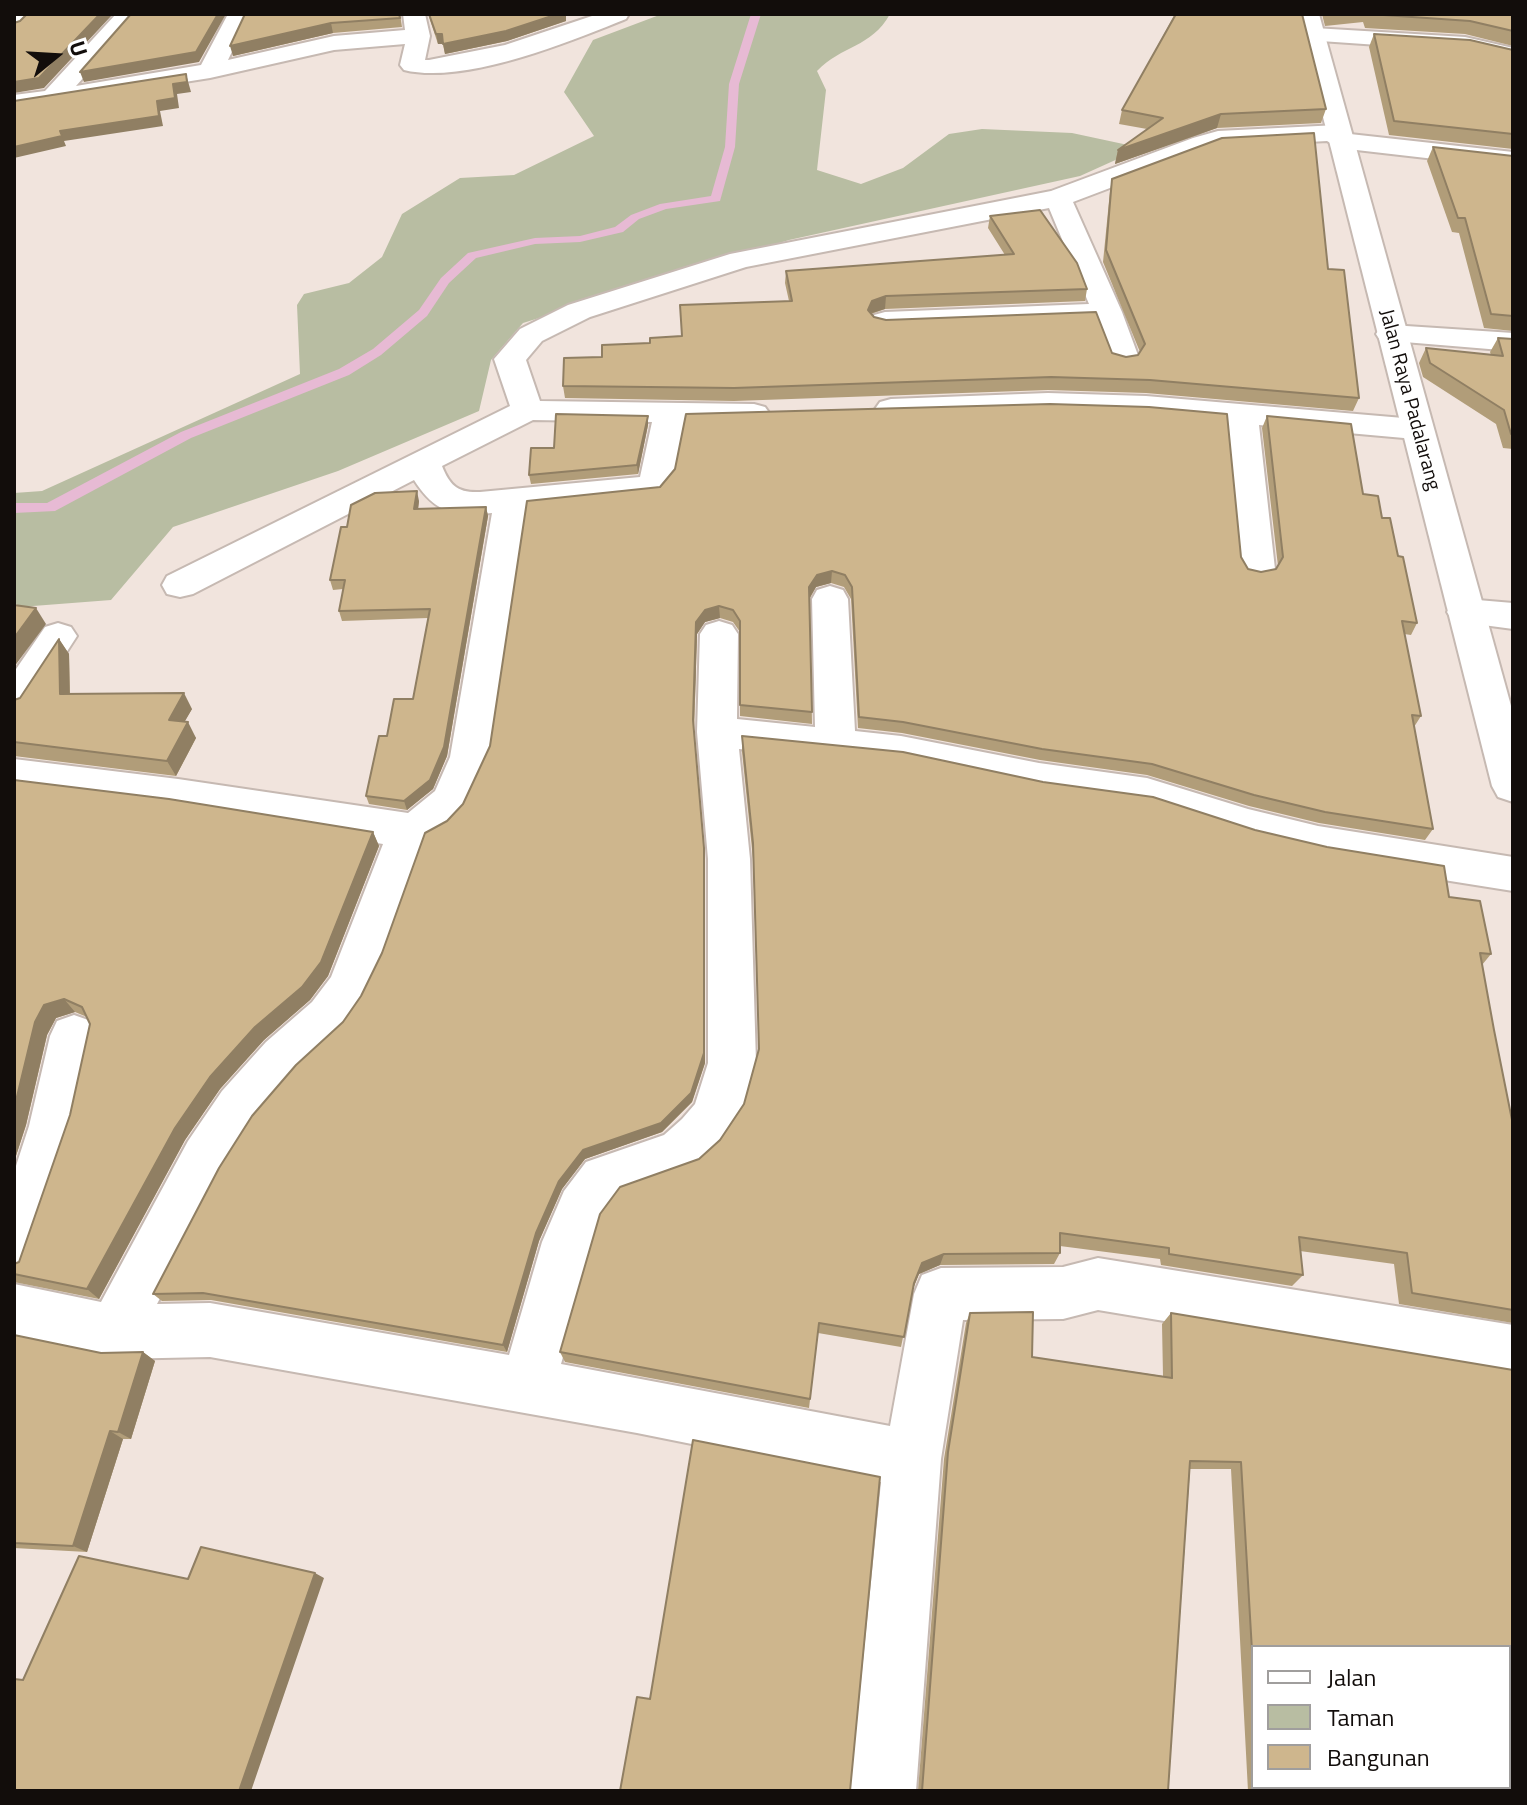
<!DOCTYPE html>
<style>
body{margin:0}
#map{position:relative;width:1527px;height:1805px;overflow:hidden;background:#f1e4dd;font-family:"Titillium Web",sans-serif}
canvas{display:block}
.frame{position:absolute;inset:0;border:16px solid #120d0b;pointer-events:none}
.legend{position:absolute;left:1251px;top:1645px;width:260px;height:144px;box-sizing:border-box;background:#fff;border:2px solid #a09e9d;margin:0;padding:10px 14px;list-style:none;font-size:24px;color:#120d0b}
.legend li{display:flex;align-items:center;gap:16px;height:40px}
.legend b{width:40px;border:2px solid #a09e9d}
.north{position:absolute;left:16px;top:16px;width:80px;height:80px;-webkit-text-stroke:6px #fff;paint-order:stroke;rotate:72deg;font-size:22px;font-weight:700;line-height:32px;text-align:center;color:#120d0b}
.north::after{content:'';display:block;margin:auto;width:28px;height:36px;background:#120d0b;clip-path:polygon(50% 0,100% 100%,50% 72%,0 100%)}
</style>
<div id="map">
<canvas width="1527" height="1805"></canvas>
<div class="frame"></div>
<ul class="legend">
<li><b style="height:10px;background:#fff"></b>Jalan</li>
<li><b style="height:22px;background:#b8bda2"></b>Taman</li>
<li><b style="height:22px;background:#ceb68d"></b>Bangunan</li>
</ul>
<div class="north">U</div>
</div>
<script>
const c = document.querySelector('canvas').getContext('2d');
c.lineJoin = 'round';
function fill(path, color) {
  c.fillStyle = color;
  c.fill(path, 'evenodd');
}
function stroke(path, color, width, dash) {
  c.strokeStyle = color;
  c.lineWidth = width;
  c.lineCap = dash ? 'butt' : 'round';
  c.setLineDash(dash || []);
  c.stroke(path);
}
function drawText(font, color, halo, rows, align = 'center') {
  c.font = font + ' "Titillium Web",sans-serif';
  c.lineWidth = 7;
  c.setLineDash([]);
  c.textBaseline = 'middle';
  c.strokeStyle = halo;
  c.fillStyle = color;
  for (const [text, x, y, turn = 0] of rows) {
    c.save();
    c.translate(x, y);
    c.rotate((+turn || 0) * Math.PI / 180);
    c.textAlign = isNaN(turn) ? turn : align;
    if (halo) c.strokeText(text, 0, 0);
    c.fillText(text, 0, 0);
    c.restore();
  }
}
fill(new Path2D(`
 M662,14H890C871,48 842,45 817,71L826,90L817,170L861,184L903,168L949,134L982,129L1072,133L1142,148L1080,176L789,240L523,323L491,360L479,411L338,471L173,527L111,600L20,607L14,602V493L42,491L300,374L297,305L304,294L349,283L382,257L402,214L460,178L514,175L594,136L564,92L593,40Z`), '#b8bda2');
fill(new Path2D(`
 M751,14H761L739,84L735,147L720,201L666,209L639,219L623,232L580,242L535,244L476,258L449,283L427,316L381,355L349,375L191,438L55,511L14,513V503H47L181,432L339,369L373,349L419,310L441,278L468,253L535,238L580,236L615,227L631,215L660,204L711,196L725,147L729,84Z`), '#e7bad4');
const minor = new Path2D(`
 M14,14H36L22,29L14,31Z
 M116,14H140L76,86L201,65L228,14H250L228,60L334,36L405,30L403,14H425L430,36L425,60H429L505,45L598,14H629L626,19C569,42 464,85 404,70L400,65L405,44L334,50L210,78L14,109V95L45,91Z
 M1314,28L1465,37L1513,48V62L1465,51L1306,40L1302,35L1306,30Z
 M1338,125L1347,128L1350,134L1513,152V168L1339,148L1327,141L1218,147L1073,202L1122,312L1139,358L1134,365L1123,367L1112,365L1095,321L885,330L874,327L870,321L874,315L885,312L1089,304L1049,208L746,267L590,317L542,341L526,360L540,401L754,404L765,407L770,414L765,421L754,424L684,422L673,480L659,497L527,510L490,757L464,814L449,829L426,842L384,962L363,1005L346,1030L300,1072L256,1123L224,1175L157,1304L210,1303L509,1355L542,1242L564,1191L586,1162L664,1135L682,1119L695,1104L708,1063V859L697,732L700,634L706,625L719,621L732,625L738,634L737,719L815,727L812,599L817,590L830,586L843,590L848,599L855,731L901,736L1039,763L1147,778L1248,809L1318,826L1513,857V891L1318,860L1248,843L1147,810L1039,795L901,766L739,749L750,859L756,1063L741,1116L733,1132L718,1151L698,1169L621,1197L601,1224L561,1364L890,1426L914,1294L922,1275L941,1268L1063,1267L1098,1258L1513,1325V1379L1098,1310L1063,1319L963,1320L941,1459L916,1791H850L881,1482L637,1433L210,1357L114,1359L14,1338V1284L101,1302L188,1141L222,1091L266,1042L312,1002L331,977L383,844L178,811L14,791V759L178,779L408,813L435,791L450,757L492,513C454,517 435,513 414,480L193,594L180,597L167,594L162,585L167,576L510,406L494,359L520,329L568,305L730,254L1051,191L1193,138L1218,131ZM533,420L652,422L640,477L480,492C458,493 450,486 442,466Z
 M1391,325L1513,333V351L1380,340L1376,334L1380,328Z
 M1048,393L1146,396L1415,419L1427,422L1431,429L1427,436L1415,439L1259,425L1275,569L1270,578L1257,581L1244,578L1239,569L1226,423L1146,416L1048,413L891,419L880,416L875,409L880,402L891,399Z
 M1466,599L1513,603V629L1453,621L1447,612L1453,603Z
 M58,623L71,627L77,636L28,712L14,716V672L45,627Z
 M74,1015L91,1021L98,1036L79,1126L32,1269L14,1276V1172L29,1126L50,1036L57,1021Z`);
const highway = new Path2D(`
 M1297,14H1319L1513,713V802L1498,797L1492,786Z`);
stroke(minor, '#c6b9b2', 4);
stroke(highway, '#c6b9b2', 4);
fill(minor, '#fff');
fill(highway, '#fff');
fill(new Path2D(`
 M245,14H400L402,27L333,33L233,56Z
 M428,14H566V21L507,41L445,54L443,44H438Z
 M1175,14H1302L1326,109L1321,123L1217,128L1115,164L1118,150L1147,129L1119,124L1122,110Z
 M1322,14H1513V46L1465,34L1365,28L1363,22L1325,26Z
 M1374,34L1513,50V149L1389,135L1369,47Z
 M1433,147L1513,156V331L1484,328L1459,233L1452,232L1427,161Z
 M1112,179L1328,269L1359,398L1353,411L1146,393L1048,390L734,401L565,398L563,386L602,357L650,343L682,336L789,301L785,283L786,271L1005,255L988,228L990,216L1087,289L1085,301L885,309L871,314L874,317L886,320L1112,353L1126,357L1138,355L1140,352L1103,262L1110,191Z
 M1498,338L1513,339V449L1503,448L1496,424L1423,377L1419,363L1426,348L1491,355L1490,352Z
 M1267,416L1363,494L1382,518L1398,556L1417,623L1411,635L1404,634L1421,716L1414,727L1433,829L1425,840L1319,823L1249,806L1147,775L1040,760L902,733L858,728L851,599L844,587L831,583L816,587L810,598L812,724L740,716V632L733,622L720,618L705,622L697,634L694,730L705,859V1063L692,1102L662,1132L585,1159L562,1189L539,1241L507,1352L211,1300L162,1301L153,1294L361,996L447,821L463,804L490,746L527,501L1241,557L1248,569L1261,572L1276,569L1278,566L1262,428Z
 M648,425L638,474L531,484L529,475Z
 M419,501L418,509L486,507L488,516L447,756L433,789L407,810L369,804L366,796L387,736L413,699L428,618L342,621L339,611L343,589L333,590L330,580Z
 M59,639L69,654L70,693L192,709L184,722L196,738L176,776L14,756V700L20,698Z
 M742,736L1449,897L1491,954L1482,965L1494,1030L1513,1125V1323L1399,1304L1394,1264L1300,1251L1303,1275L1292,1286L1161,1265L1160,1259L1060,1246V1253L1054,1264L940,1265L919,1274L913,1289L901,1347L818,1333L809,1408L565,1362L560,1352L699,1159L720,1140L744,1104L759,1050L753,859L742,752Z
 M14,780L373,832L379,846L328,976L310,1000L264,1040L220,1089L185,1140L99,1299L14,1282V1264L19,1262L70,1115L90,1024L87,1017L75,1012L56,1018L47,1035L26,1125L14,1162Z
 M970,1313L1032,1357L1163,1376L1162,1324L1171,1313L1513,1791H1248L1231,1469H1190L1168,1791H918L944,1459L966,1323ZM1253,1647L1509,1787H1253Z
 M14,1335L101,1353L143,1352L155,1361L131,1439H123L87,1552L14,1548Z`), '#b19d79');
fill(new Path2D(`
 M100,14H113L44,88L14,93V82Z
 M218,14H226L199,62L84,82L80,72Z
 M558,14H566V21L507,41L445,54L443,44Z
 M331,23L333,33L233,56L230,46Z
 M436,34H442L443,44H438Z
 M186,74L191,92L177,94L179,108L160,111L163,126L64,141L66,146L14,158V147L60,131L157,101L173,84Z
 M1221,114L1217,128L1115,164L1118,150Z
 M886,296L885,309L872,313L868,310L872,301Z
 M648,416V425L638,474L637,465Z
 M417,491L419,501L417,518L414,509Z
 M486,507L488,516L447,756L433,789L407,810L404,801Z
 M832,571L831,583L816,587L809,599V587L817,575Z
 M719,606L720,618L705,622L697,634L694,732L696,622L705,610Z
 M36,608L46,624L14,667V638Z
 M59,639L69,654L70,709L60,694Z
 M184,693L192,709L177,735L169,720Z
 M188,722L196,738L176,776L167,761Z
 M373,832L379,846L328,976L310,1000L264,1040L220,1089L185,1140L99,1299L87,1289L175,1128Z
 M704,848L705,1063L692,1102L662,1132L585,1159L562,1189L539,1241L507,1352L503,1345L536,1233L559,1181L583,1150Z
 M64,999L75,1012L56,1018L47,1035L26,1125L14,1162V1109L35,1022L44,1005Z
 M944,1254L940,1265L919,1274L911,1293L922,1263Z
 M143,1352L155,1361L131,1439L118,1432Z
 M110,1431L123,1439L87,1552L73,1546Z
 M315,1573L324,1578L251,1791H239Z`), '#907f63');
const building = new Path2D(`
 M27,14H100L39,78L14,82V23L20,21Z
 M131,14H218L196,52L80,72Z
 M245,14H399L400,18L331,23L230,46Z
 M429,14H558L506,31L443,44L442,34H436Z
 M1176,14H1302L1326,109L1221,114L1118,150L1163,118L1122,110Z
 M1369,14H1513V31L1470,21Z
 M1374,34L1470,40L1513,50V134L1394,121Z
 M186,74L187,82L173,84L175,98L157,101L159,116L60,131L62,136L14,147V101Z
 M1314,133L1328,269L1344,270L1359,398L1150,380L1051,377L734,388L563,386L564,358L602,357V345L650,343V338L682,336L680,305L792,301L786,271L1014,254L990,216L1040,210L1077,263L1087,289L886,296L872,301L868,310L874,317L886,320L1096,312L1112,353L1126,357L1138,355L1145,344L1106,250L1112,179L1222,138Z
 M1433,147L1513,156V316L1491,314L1465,218H1458Z
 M1498,338L1513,339V434H1511L1504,410L1430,363L1426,348L1503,356Z
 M1050,404L1149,407L1227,414L1241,557L1248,569L1261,572L1276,569L1283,557L1267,416L1351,424L1363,494L1378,496L1382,518H1390L1398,556L1403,557L1417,623L1402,621L1421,716L1412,715L1433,829L1325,812L1254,795L1152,764L1042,749L903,722L859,717L852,587L845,575L832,571L817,575L809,587L812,712L740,705V621L733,610L719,606L705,610L696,622L693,720L704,848V1053L691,1093L661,1123L583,1150L559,1181L536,1233L503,1345L203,1293L153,1294L219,1168L252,1116L296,1065L343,1022L361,996L382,953L425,833L447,821L463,804L490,746L527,501L660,487L675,469L686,414Z
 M556,414L648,416L637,465L529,475L531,448H554Z
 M417,491L414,509L486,507L444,747L430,780L404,801L366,796L379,736H387L394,699H413L430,609L339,611L345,580H330L341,527H347L351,505L375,493Z
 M14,605L36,608L14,638Z
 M59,639L60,694L184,693L169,720L188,722L167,761L14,742V700L20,698Z
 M742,736L903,752L1043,782L1153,797L1255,830L1327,847L1444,866L1449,897L1480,901L1491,954L1480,953L1494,1030L1513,1125V1310L1412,1293L1407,1253L1299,1237L1303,1275L1169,1254V1248L1060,1233V1253L944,1254L922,1263L914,1283L904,1337L819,1323L810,1399L560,1352L600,1214L620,1187L699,1159L720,1140L744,1104L759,1049L753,843Z
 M14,780L169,799L373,832L321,962L302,987L255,1027L210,1077L175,1128L87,1289L14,1274V1264L19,1262L70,1115L90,1024L82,1007L64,999L44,1005L35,1022L14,1109Z
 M1033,1312L1032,1357L1172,1378L1171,1313L1513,1370V1791H1260V1787H1509V1647H1253V1668L1241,1462L1190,1461L1168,1791H922L948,1452L970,1313Z
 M14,1335L101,1353L143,1352L118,1432L110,1431L73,1546L14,1543Z
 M693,1440L880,1477L850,1791H620L637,1697L650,1699Z
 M201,1547L315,1573L239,1791H14V1679L23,1680L79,1556L188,1579Z`);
fill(building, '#ceb68d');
stroke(building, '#907f63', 2);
drawText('20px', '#120d0b', '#fff', [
 ["Jalan Raya Padalarang",1409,400,75]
]);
</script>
